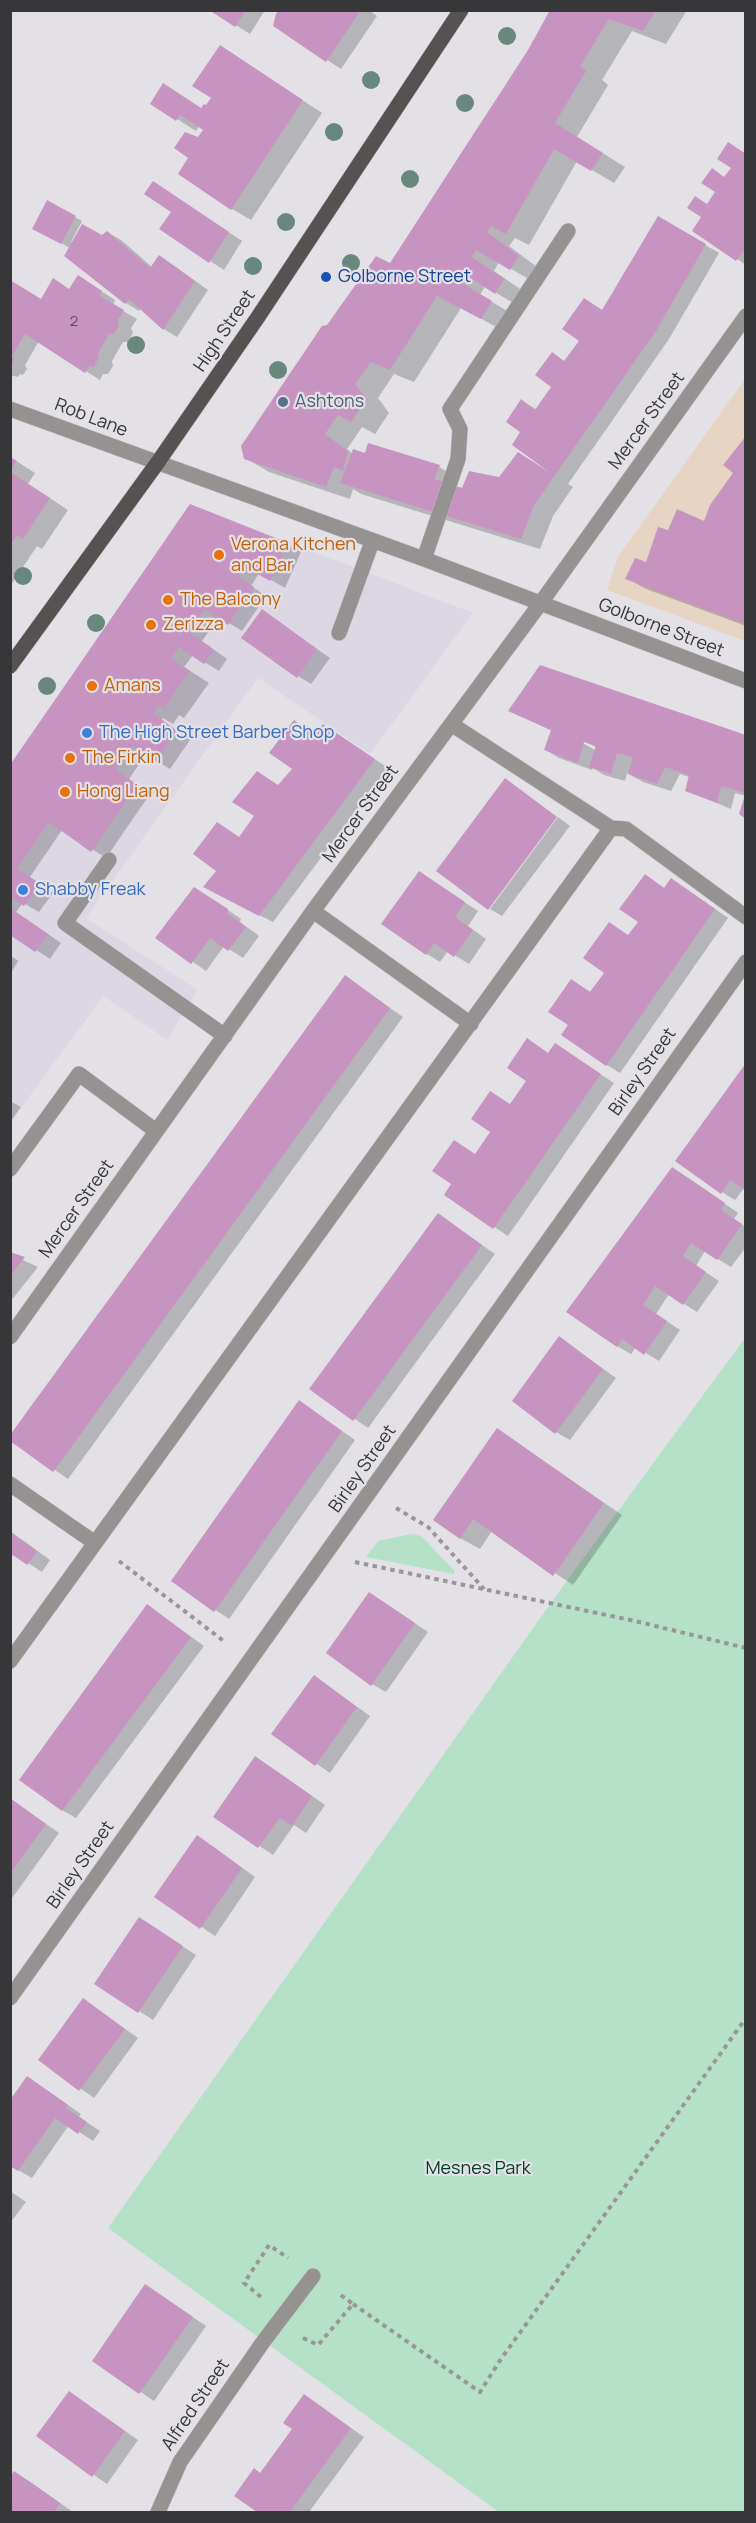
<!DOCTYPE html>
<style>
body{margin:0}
#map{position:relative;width:756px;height:2523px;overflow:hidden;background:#e3e1e6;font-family:Manrope,sans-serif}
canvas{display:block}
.frame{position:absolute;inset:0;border:12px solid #373638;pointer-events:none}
</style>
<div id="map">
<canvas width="756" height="2523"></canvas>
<div class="frame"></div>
</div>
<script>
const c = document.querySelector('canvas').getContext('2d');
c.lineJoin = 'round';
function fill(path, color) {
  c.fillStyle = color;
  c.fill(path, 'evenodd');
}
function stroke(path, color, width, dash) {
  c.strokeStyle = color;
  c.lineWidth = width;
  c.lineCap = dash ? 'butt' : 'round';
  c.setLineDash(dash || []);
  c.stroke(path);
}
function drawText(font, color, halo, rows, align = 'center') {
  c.font = font + ' Manrope,sans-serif';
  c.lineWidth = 4.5;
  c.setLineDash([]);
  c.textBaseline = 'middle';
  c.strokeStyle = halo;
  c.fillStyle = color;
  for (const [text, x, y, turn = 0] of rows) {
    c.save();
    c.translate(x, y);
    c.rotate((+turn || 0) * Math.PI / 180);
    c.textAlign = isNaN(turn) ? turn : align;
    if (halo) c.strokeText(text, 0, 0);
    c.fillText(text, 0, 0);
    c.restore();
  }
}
fill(new Path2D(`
 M190,504L473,613L370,754L258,678L86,918L198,990L167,1040L103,996L11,1122V765Z`), '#ddd7e4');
fill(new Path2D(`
 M745,379V641L607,590L618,557Z`), '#e7d5c4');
fill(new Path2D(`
 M745,1338V2512H499L108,2228L558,1593Z
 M411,1534L421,1536L455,1571L454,1574L366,1557L378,1541Z`), '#b5e1c9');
fill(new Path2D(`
 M212,10H265L250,34Z
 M284,10H369L377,16L341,69L275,26Z
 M552,10H687L666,44L632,31L602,80L608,85L577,137L625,167L614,183L577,161L529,245L515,238L509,246L541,270L534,282L499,262L494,271L526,293L518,306L485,286L480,295L514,315L504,331L461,308L414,382L394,374L378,398L389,413L375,434L362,427L347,449L352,453L366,455L369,445L439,467L458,478L454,487L462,490L500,479L553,475L522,432V401L536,409L553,386L552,354L566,362L581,341L585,300L604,311L659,218L719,253L669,339L568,484L573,487L553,516L540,549L361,494L353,489L350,499L269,472L245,458L328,327L391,265L529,50Z
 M221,47L322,113L251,220L232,209L199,139L205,129L199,126L196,131L152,103L202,109L206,107L213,98Z
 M746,154V265L694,230L717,192L712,170L726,178Z
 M154,182L242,241L224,270L161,229L173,212Z
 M47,202L82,221L71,242L73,243L103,237L107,232L121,240L152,267L173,265L208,290L177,337L164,329L141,308L139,311L126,303L70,248L34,228Z
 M10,281L42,300L92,285L115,300L113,305L137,319L131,328L133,333L128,342H123L112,361L113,366L108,374H103L100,380L39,341L25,365L27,369L23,375L20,374L18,377L10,375Z
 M746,439V626L646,589L627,578L647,564L669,532L705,523L735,472Z
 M10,457L35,473L28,484L68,510L42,549L37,546L11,585Z
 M191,506L287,545L301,552L285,588L259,573L251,586L266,596L242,631L219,617L202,641L227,659L219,671L193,655L184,667L209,683L184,718L179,715L173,724L163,718L162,720L190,740L170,769L146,754L129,779L150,794L106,858L62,830L30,877L53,893L39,912L23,903L16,912L61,943L50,959L10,933V767Z
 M262,611L330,658L311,684L298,676Z
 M510,711L746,737V796L735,793L731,809L686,790L689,777L680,774L671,791L643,782L627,773L625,781L604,775L593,768L592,770L559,758L546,750L552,731ZM578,737L597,748V751L577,740Z
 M308,730L317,736L337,734L388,768L273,922L219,895L218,824L240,838L256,816L271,781L279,786L294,769Z
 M505,780L556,816L487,907Z
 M558,817L570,826L502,916L490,909Z
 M420,873L478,911L468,926L486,939L469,964L448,951L440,962L427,954Z
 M645,876L666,889L685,888L728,918L620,1073L607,1065L570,1025L572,981L592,993L640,921Z
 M209,897L241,919L240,922L259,936L243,958L224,946L206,971L158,938Z
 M10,955L18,961L10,975Z
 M345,977L403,1017L68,1479L10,1439Z
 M528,1040L549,1054L556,1045L614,1083L508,1236L446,1195L528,1081Z
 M746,1066L744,1188L735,1200L722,1192Z
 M10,1101L21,1107L10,1122Z
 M687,1177L738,1213L734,1219L746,1227V1247L731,1267L705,1251L696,1266L719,1281L697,1312L669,1294L656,1314L680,1330L659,1361L636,1347L631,1354L617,1346Z
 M439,1215L495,1254L368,1428L312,1389Z
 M10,1254L38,1267L10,1302Z
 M560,1338L616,1378L570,1440L556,1432Z
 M300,1402L355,1440L229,1619L173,1581Z
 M497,1430L622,1515L573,1585L492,1531L480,1549L460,1538Z
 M10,1531L50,1560L42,1572L14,1554L10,1559Z
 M383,1602L428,1632L386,1692L372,1684Z
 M148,1606L204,1646L76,1818L62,1810Z
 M315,1677L370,1716L330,1773L273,1734Z
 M269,1766L325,1805L306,1833L294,1825L273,1855L215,1816Z
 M10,1799L59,1833L10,1901Z
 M211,1845L255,1877L215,1936L156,1896Z
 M140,1919L196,1955L153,2020L96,1983Z
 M84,2000L138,2038L94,2098L40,2060Z
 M41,2086L81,2114L79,2117L100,2131L93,2141L69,2125L32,2178L18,2170Z
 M10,2191L26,2202L10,2223Z
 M159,2294L206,2326L154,2401L94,2360Z
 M70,2393L138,2440L107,2484L38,2436Z
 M305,2396L364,2437L309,2512H260L236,2495L261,2474L294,2429Z
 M15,2473L29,2481L73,2512H10V2479Z`), '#0003');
fill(new Path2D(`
 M209,10H246L235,27Z
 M279,10H361L326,62L273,26L276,14Z
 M550,10H656L643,31L609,19L580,66L586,71L555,123L603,153L591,171L554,149L506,234L491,226L487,232L519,256L510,270L476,250L472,257L504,279L495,294L463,273L458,281L492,301L481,319L437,296L390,370L371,362L355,384L367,399L351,422L338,415L325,434L348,451L343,471L334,467L326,487L244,459L241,446L322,326L327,325L376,256L390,263L528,50Z
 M220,45L303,100L231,210L178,174L188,158L174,148L185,132L198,137L203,130L180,115L176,121L150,104L163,83L201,108L204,104L206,105L211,98L192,86Z
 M728,142L746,154V248L736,261L692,231L701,217L687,208L695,196L707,204L715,192L701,183L712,168L724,177L731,168L717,159Z
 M153,181L229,232L209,263L159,229L171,212L144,194Z
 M47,200L76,216L61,244L32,229Z
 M658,216L706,244L656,331L534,505L521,539L340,483L353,449L365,453L368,443L440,465L434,479L462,488L469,471L499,477L518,452L549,472L512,445L520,432L506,422L521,399L535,410L551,387L535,375L552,352L564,361L579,341L562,329L584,298L602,310Z
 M82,224L102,235L107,231L150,268L159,255L195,281L163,330L129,299L125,304L64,256Z
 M78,275L102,291L100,296L124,310L118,320L119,325L114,334H109L98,353L99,357L94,367L89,366L85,373L25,334L12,356L14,360L10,365V280L41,299L53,278L69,289Z
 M746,436V624L625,579L635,558L646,562L658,527L668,530L677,509L704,521L710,505L733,473L723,465Z
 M10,457L17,461L10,470Z
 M10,472L50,498L23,539L17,535L10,546Z
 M190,504L288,543L270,581L245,567L238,577L254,587L228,625L205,609L189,632L214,650L204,664L179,647L171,658L190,671L164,708L159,705L153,714L177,731L155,762L132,746L116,770L137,785L91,852L49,822L17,868L40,884L24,906L10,896V765Z
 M262,609L317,649L297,678L241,638Z
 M540,665L746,735V793L721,786L717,803L685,791L689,775L665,767L657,784L628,774L633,757L617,753L611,774L589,767L596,746L584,742L578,763L544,750L551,730L508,711Z
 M294,720L315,735L323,724L375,759L259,916L203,887L216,871L193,854L217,822L239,837L254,816L232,802L257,771L278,785L292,769L269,753Z
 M505,778L557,817L488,910L436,871Z
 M745,795L746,796V819L739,814Z
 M419,871L465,902L455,917L473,930L454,957L434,943L426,955L381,924Z
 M645,874L664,888L671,878L715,909L606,1066L561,1035L568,1025L548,1012L571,979L590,992L604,973L583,958L609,922L628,935L638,922L619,909Z
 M194,887L228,909L227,913L246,927L228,951L210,938L191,964L155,938Z
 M10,908L48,934L35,952L10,935Z
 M345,975L390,1008L53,1472L10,1441V1435Z
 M527,1038L548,1053L555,1043L601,1074L493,1229L444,1195L451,1184L432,1171L454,1140L475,1154L490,1132L471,1119L490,1091L510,1104L526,1081L507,1068Z
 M746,1063V1191L730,1180L721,1194L675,1161Z
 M672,1167L725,1203L721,1210L742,1224L717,1260L691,1243L683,1256L706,1272L683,1305L655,1286L643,1305L667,1321L644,1355L622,1339L617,1347L566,1312Z
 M438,1213L482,1245L353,1421L309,1389Z
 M10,1252L25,1257L10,1276Z
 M559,1336L603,1369L555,1434L512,1401Z
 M299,1400L342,1431L214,1612L171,1581Z
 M497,1428L604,1503L553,1576L473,1519L460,1539L433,1520Z
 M10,1532L37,1551L27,1565L10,1553Z
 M369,1592L415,1623L371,1686L326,1653Z
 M147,1604L191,1637L62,1811L19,1780Z
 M314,1675L357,1707L315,1766L271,1734Z
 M255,1756L312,1796L292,1826L280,1818L258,1848L213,1817Z
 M10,1798L46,1824L10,1874Z
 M197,1835L242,1868L200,1929L154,1897Z
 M139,1917L183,1946L138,2013L94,1984Z
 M83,1998L125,2029L79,2091L38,2060Z
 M27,2076L68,2105L66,2108L87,2122L78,2134L55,2118L18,2171L10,2166V2100Z
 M145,2284L193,2317L139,2394L92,2361Z
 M69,2391L125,2431L92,2477L36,2436Z
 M304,2394L351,2428L290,2512H257L234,2496L254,2468L260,2473L292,2429L283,2423Z
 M14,2471L60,2503L54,2512H10V2477Z`), '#c793c1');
const minor = new Path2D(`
 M10,409L424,559L746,681
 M424,559L458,459L460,429L450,409L568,231
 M339,633L372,542
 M451,724L611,828
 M109,860L65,923L225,1036
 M313,911L471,1024
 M10,1169L79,1074L156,1131
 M10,1337L313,911L540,604L746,316
 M10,1484L95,1543
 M10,1661L611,828L626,829L746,917
 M10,1998L746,962
 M158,2512L180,2462L263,2342L313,2276`);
const major = new Path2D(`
 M10,666L158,462L258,317L461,10`);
stroke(minor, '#c1bfc3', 16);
stroke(major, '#c1bfc3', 16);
stroke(new Path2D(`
 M396,1508L428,1527L484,1589
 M119,1561L225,1642
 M355,1562L635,1621L746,1648
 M261,2297L244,2283L269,2245L288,2258
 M353,2304L480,2392L501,2359L746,2018
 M303,2338L318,2345L353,2304L338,2293`), '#98969a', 4, [4.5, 4.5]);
stroke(minor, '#959292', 15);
stroke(major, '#565251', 15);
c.fillStyle = '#68887e';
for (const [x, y] of [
 [507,36],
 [371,80],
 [465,103],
 [334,132],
 [410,179],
 [286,222],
 [351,263],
 [253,266],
 [136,345],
 [278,370],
 [23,576],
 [96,623],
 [47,686]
]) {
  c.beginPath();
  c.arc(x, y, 9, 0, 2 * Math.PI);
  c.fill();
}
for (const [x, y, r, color] of [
 [326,277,6,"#1a4fb4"],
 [283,402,6,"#5c6f8a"],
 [219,555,6,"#e8710a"],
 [168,600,6,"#e8710a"],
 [151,625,6,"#e8710a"],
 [92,686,6,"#e8710a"],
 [87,733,6,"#3f7fe0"],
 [70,758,6,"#e8710a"],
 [65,792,6,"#e8710a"],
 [23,890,6,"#3f7fe0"]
]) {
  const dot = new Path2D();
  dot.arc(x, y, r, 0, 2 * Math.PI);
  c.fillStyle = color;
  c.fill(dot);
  stroke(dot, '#e3e1e6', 2);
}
drawText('15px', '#5b4d5a', null, [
 ["2",74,322]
]);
drawText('18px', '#164399', '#e3e1e6', [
 ["Golborne Street",338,277]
], 'left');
drawText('18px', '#373638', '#e3e1e6', [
 ["High Street",225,331,-56],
 ["Rob Lane",91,418,21],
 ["Mercer Street",647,421,-54],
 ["Golborne Street",661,628,21],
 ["Mercer Street",361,814,-54],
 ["Birley Street",643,1072,-55],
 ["Mercer Street",77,1209,-55],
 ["Birley Street",363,1469,-55],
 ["Birley Street",81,1865,-55],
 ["Alfred Street",196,2405,-56]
]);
drawText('18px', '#4e5e75', '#e3e1e6', [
 ["Ashtons",295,402]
], 'left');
drawText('18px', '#c56008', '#e3e1e6', [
 ["Verona Kitchen",231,545],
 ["and Bar",231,566],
 ["The Balcony",180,600],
 ["Zerizza",163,625],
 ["Amans",104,686],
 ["The Firkin",82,758],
 ["Hong Liang",77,792]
], 'left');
drawText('18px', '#366cbe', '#e3e1e6', [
 ["The High Street Barber Shop",99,733],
 ["Shabby Freak",35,890]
], 'left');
drawText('18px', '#034028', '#e3e1e6', [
 ["Mesnes Park",478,2169]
]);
</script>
